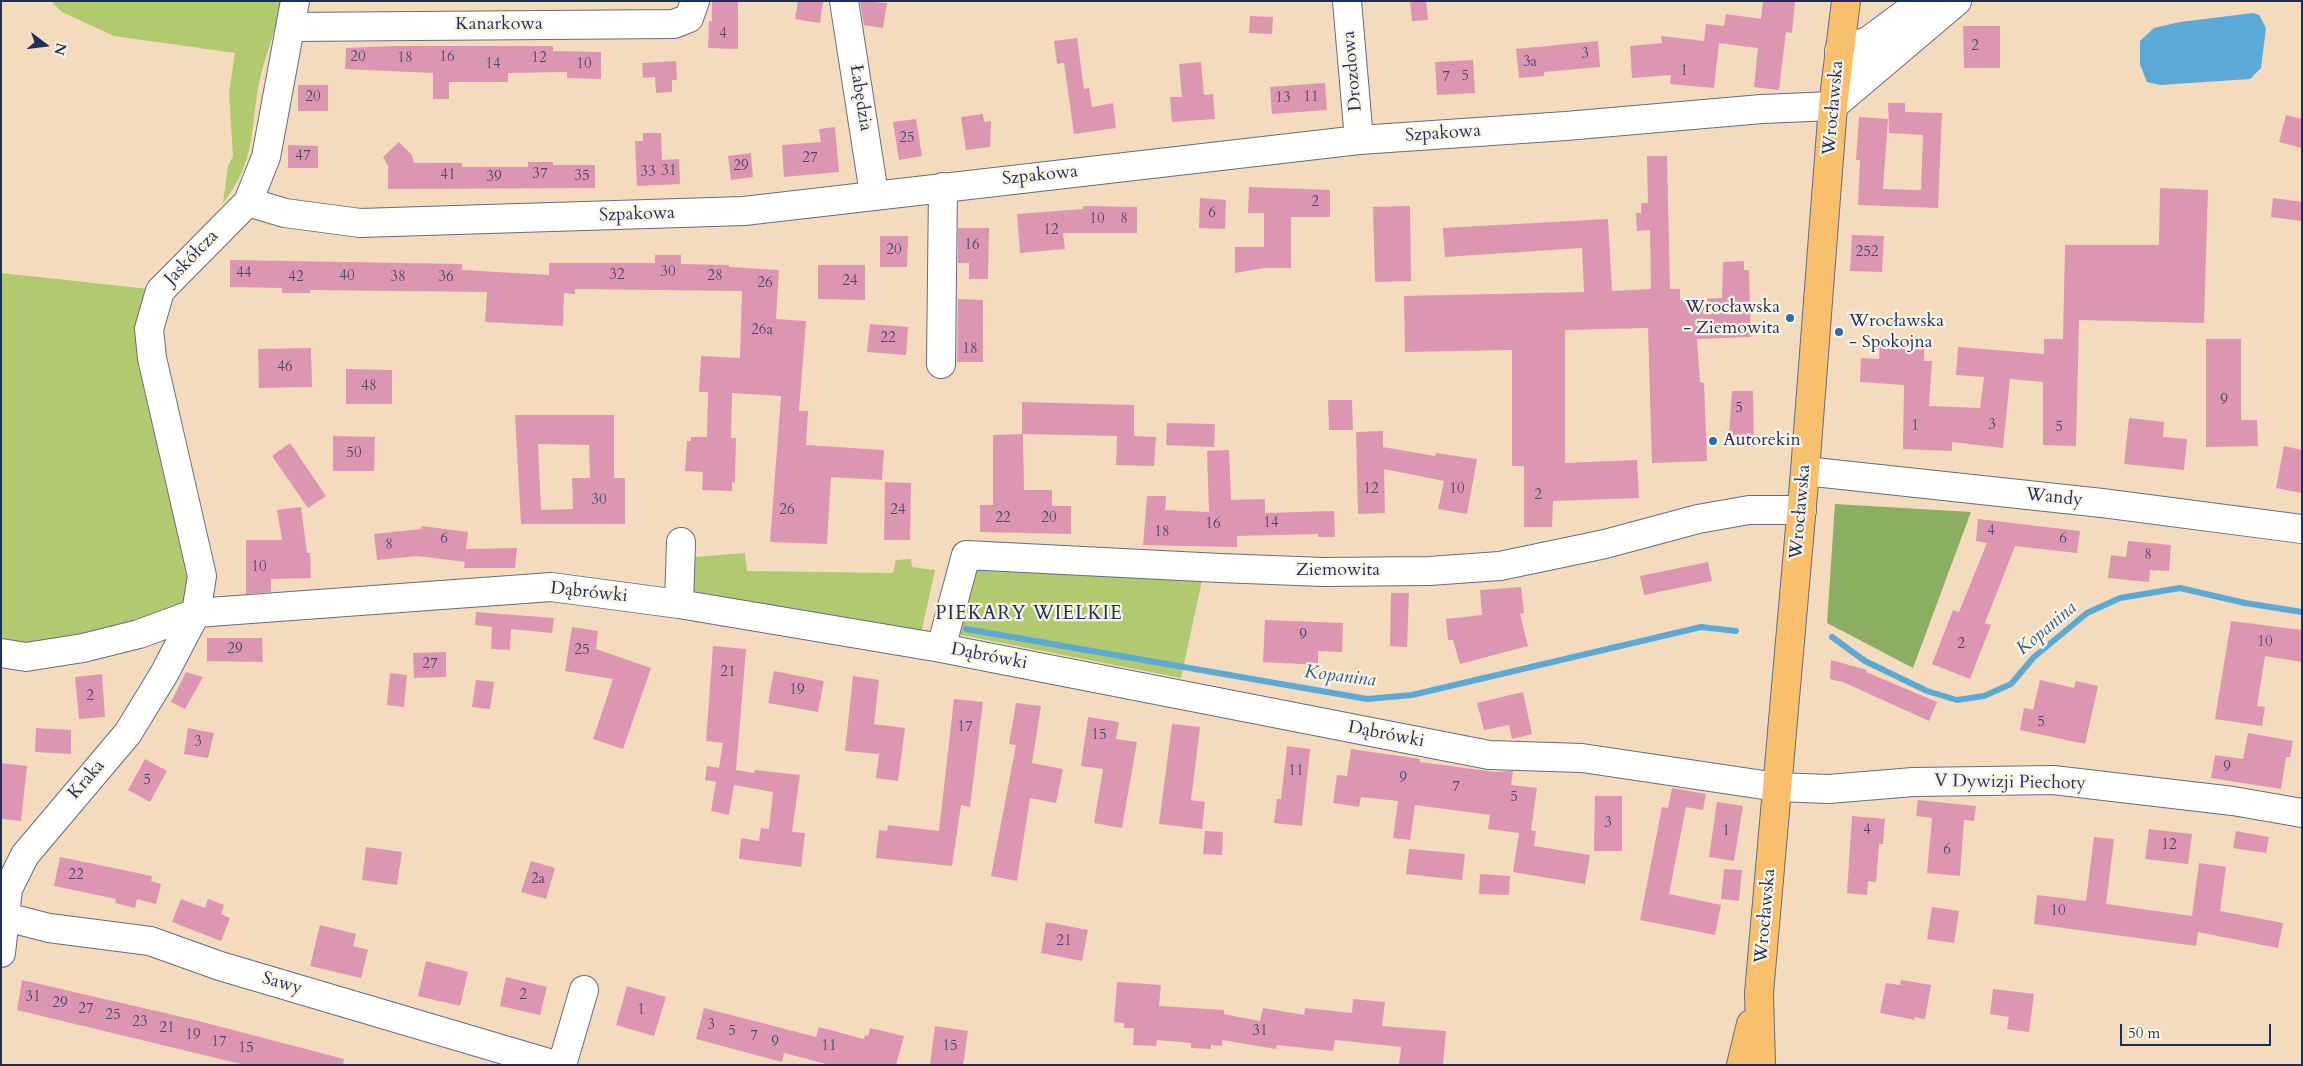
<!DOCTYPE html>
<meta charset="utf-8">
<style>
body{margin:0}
#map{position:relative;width:2303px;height:1066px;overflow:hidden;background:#f5dbbe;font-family:Cardo,serif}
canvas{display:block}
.frame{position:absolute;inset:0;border:2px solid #1b2f5e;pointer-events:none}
.north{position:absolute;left:20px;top:20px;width:50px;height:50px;-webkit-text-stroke:4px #fcf5e5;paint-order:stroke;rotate:105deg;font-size:14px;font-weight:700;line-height:20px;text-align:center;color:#1b2f5e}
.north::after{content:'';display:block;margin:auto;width:18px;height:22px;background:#1b2f5e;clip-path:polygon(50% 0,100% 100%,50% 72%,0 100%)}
.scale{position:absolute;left:2120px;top:1024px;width:151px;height:22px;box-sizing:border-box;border:2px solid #1b2f5e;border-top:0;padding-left:6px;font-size:15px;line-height:18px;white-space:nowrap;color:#1b2f5e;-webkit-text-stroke:4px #fcf5e5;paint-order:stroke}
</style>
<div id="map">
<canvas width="2303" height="1066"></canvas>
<div class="frame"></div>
<div class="north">N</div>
<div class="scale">50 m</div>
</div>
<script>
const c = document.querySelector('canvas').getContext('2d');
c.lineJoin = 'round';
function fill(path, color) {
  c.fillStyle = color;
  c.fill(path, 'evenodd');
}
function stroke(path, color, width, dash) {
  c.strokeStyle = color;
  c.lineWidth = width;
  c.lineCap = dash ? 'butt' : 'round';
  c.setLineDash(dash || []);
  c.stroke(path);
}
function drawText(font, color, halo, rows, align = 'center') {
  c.font = font + ' Cardo,serif';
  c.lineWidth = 4.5;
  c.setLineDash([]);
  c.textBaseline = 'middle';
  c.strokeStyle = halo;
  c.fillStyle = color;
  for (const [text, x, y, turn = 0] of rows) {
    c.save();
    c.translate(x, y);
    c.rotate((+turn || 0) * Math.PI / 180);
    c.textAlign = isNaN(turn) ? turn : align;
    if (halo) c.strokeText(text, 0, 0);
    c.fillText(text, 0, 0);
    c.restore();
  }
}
fill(new Path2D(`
 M51,1H281C277,29 265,55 259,83C250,132 256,161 223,203L228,166L233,156L229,93L235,53L114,36L62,12Z
 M1,273L149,289L190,582L188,597L180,608L74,645H1Z
 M745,553L747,571L893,573L896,560L911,559L912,567L935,570L921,634L705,599L693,591L691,574L695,557Z
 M978,567L1203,576L1181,678L956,634L963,581Z`), '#b1ca6f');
fill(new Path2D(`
 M1835,504L1971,512L1913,668L1827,623Z`), '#8cae62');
fill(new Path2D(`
 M2253,13L2259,15L2266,28L2261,68L2250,79L2160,85L2147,82L2140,64V41L2154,28L2180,22Z`), '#5baad5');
stroke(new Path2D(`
 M966,629L1367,699L1412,695L1701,627L1736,631
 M1832,637L1865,661L1927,691L1957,700L1984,696L2011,684L2034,657L2087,613L2120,598L2180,588L2245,603L2302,612`), '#5baad5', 6);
fill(new Path2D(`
 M712,1H738V49L708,48L709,21H712Z
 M798,1H823L820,23L795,19Z
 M860,1L887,3L883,28L864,25Z
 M1410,1H1426L1428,20L1412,21Z
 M1763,1H1795L1792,33L1786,32L1779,90L1754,87L1758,48L1719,43L1714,88L1670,84L1671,75L1632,78L1630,46L1662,43L1661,36L1704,41L1706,24L1724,26L1726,14L1761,19Z
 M1250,16L1273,17L1272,34L1249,33Z
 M1963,26H2000V68H1964Z
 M1077,38L1084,89L1089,88L1092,107L1113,103L1116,128L1074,134L1064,63L1057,64L1054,41Z
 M1598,41L1600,67L1544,72V76L1519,78L1516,49Z
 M392,46H553V51L601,52V79L567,78V72L508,73V82H449V99H433V73L345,69L346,48Z
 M1473,60L1475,93L1437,95L1435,62Z
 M676,61L677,80H672V92L656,93L655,77L643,78L642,63Z
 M1201,62L1204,95L1213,94L1215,119L1172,122L1170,97H1182L1179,64Z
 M1325,83L1327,110L1272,114L1270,87Z
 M298,85H328V111H298Z
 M1888,103H1905V112L1942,113L1938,208L1858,205L1860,160H1856L1859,117L1888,119L1883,189L1921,190L1923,135L1889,133Z
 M983,114L984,122L991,121L990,147L966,150L961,117Z
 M2286,115L2302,119V148L2279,142Z
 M916,119L922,156L899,160L893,122Z
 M835,127L839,172L784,177L782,145L821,142L819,129Z
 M643,133H661L662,160L679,159L680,184L637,186L635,141H643Z
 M399,142L412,155L414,163H462V167H528V162H553V165H595V188L388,189V166L383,157Z
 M288,145L318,146V168H288Z
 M751,153L753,177L731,180L728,156Z
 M1647,156H1667L1670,289H1680V300L1722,298L1723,262L1744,261V270H1749L1751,337L1697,339L1700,382L1704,383L1707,461L1652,463L1648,328L1565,330V463L1637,460L1639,498L1553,501L1552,527H1524V466H1512V350L1405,352L1404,296L1584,292L1582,248L1445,257L1443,228L1608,219L1612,291L1651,289L1650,230L1637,231L1636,213H1641V203H1648Z
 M1249,187L1330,190V217H1291V268H1264L1235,273V247H1264V213H1248Z
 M2160,188L2208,190L2204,323L2079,320L2076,446L2043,445V382L2010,379L2003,448L1952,442V451L1903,449L1904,385L1860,382L1861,358L1879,359L1880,338L1925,340L1924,361H1932L1929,406L1980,408L1984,377L1956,375L1958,347L2044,354V339H2063L2065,245H2159Z
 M1200,198L1226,200L1225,229L1199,228Z
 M2273,198L2302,202V221L2271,217Z
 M1083,206L1137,207V233H1063L1065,249L1020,253L1017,214L1083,209Z
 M1410,206L1411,281L1375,282L1373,207Z
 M958,228H989L988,279H969V263H958Z
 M1852,235L1884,236L1882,272L1850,271Z
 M880,236H908L907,267H880Z
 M655,255H681V264L729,265V267L779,270L776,319L806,321L799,411H808L806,445L884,450L882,480L831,477L827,544L770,542L781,396L732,393L731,438H736L735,483L732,482V491L702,490L703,472L685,471L687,441H691V437H707L708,392H699L701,356L740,358L742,291L575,289V294L564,293L563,326L485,322L487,292L310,290V293H282V288L230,287V260L462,264V270L549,275V263H655Z
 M818,265H865V300L818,299Z
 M958,299L983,300V362H957Z
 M870,324L908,327L906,355L867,352Z
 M2206,339H2241V420H2257L2258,446L2206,447Z
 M311,348L312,387L259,388L258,349Z
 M346,369L392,370V404H346Z
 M1732,391H1753L1754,447H1728Z
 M1328,400H1352L1353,430H1329Z
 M1022,402L1134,405V436L1156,437L1154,466L1116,465L1117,436L1023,434L1024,490H1052V506H1071V534L980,532V505H993V435L1022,434Z
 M515,415H614V478H625V524H521ZM538,444L589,445L590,478H572L573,509L541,510Z
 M2129,418L2164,422L2163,437L2187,439L2184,470L2124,464Z
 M1167,423L1215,424L1214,447L1166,445Z
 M1383,431V447L1435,456L1436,453L1477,459L1467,514L1438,509L1444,481L1384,469L1385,513L1358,514L1356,432Z
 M333,436L375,437L374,471H333Z
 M290,443L326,496L308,508L272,456Z
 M2284,446L2302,450V493L2276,488Z
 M1229,450L1231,500L1265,499V513L1334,511L1335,537H1318V534L1237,536V547L1143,545L1147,496H1166L1165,510L1209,512L1207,451Z
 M885,482L911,483L910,540H884Z
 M301,507L307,553H310L311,578L271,579V592L246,594V540H282L277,510Z
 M1978,519L2080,531L2077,553L2015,546L1985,623L1991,625L1970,679L1932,664L1953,610L1959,612L1987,543L1976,541Z
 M422,526L468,532L466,549L517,548L515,568H464L466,554L465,562L417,556L377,560L374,534L421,529Z
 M2128,541L2171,545L2169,571L2150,570L2149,582L2108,578L2111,555L2126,557Z
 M1708,562L1712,581L1644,595L1640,576Z
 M1521,587L1524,613L1520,614L1528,646L1460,664L1453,640H1448L1446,619L1482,615L1480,590Z
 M1391,593H1409L1407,647L1390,646Z
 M476,612L554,618L552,633L511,629L510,650L491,649L492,627L475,625Z
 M1265,620L1343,623L1342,652L1318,651V665L1263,662Z
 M2231,621L2302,630V662L2265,656L2257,706L2265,707L2262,726L2215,719Z
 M572,627L598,631L596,649L651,668L623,749L593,739L613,679L565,671Z
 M207,638H262L263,662L207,661Z
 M713,646L746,649L736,770L754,773L755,770L800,775L792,832L805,833L801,867L739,859L741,838L759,841L761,828L769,829L773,792L734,785L729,815L711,811L716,782L705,780L707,766L719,768L723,743L706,741Z
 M446,652V677L414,678L413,653Z
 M1831,660L1867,670L1866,672L1937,702L1929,721L1843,682L1830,679Z
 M774,671L824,681L818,712L768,703Z
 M186,672L203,677L185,709L171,702Z
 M390,673L407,675L404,707L387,705Z
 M102,674L105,717L79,719L75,677Z
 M853,676L879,680L874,724L905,728L898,781L876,778L879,754L845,751Z
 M476,680L494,682L490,709L472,707Z
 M2040,680L2074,688L2076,681L2098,686L2085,744L2020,730L2024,708L2033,710Z
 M1523,692L1532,734L1512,739L1509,725L1484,730L1477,703Z
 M954,699L983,702L970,807L961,805L952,866L876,858L879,830L887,831L888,825L939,831Z
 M1016,703L1041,706L1032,763L1063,769L1056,803L1030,798L1017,881L991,876L1016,745L1009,744Z
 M1088,717L1119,722L1116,739L1137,742L1122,828L1094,823L1103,769L1081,766Z
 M1172,724L1200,727L1191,800L1205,802L1202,829L1159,824Z
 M36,728L71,730V754L35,752Z
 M188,728L214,733L208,758L184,754Z
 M2248,733L2293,741L2290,757H2286L2281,789L2211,778L2215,755L2243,759Z
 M1287,746L1310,749L1302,826L1274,823L1277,799H1281Z
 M1351,749L1420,759V762L1495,772L1513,771L1511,785L1537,788L1531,830L1536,831L1534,846L1590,855L1585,884L1513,872L1519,833L1488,829L1490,815L1415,805L1410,840L1393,838L1398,801L1361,797L1359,807L1333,803L1337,775L1347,776Z
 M145,759L167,771L150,802L128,790Z
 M1,763L27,766L21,821L1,819Z
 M1672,788L1706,794L1703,810L1686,807L1669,894L1721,905L1715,935L1640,920L1662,807L1668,808Z
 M1595,796H1622V851H1594Z
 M1918,800L1976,806L1974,821L1964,820L1960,876L1927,873L1932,818L1916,816Z
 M1717,802L1743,806L1734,861L1709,857Z
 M1852,816L1885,819L1883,844H1879L1876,882L1868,881L1867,895L1847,893Z
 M2149,829L2192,834L2188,864L2145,859Z
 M1205,831L1223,832L1222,855L1203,854Z
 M2236,831L2269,837L2266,853L2233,848Z
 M2094,837L2114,839L2106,904L2192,916L2199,863L2226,867L2220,911L2283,923L2278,948L2198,932L2196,946L2034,924L2037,895L2086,901Z
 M366,847L402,852L397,885L362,880Z
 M1409,849L1465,854L1462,880L1406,874Z
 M60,857L152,876L151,881L161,884L156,904L137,899L135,908L115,903L116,899L54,886Z
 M531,861L555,868L546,899L521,892Z
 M1724,869L1742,870L1739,901L1721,899Z
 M1480,874L1510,876L1509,895L1479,894Z
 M181,899L205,908L208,899L224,905L221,914L230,918L221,941L172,922Z
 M1932,907L1959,911L1954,943L1927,939Z
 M1046,922L1088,930L1082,961L1041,953Z
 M320,925L356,934L353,946L368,950L361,978L310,966Z
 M426,961L468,972L460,1006L418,996Z
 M506,977L547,987L540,1015L500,1006Z
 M22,980L191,1019L344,1059L343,1065H245L17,1010Z
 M1901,980L1931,985L1925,1019L1914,1017L1915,1020L1880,1013L1886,983L1900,985Z
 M1117,982L1161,985L1159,1006L1224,1010V1014L1260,1021L1263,1008L1304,1015L1305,1008L1352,1013L1353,999L1385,1002L1382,1026L1446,1031L1443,1065H1399L1401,1047L1335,1040L1333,1051L1277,1045L1276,1049L1222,1040V1046L1211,1045V1049L1191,1048V1043L1157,1040L1156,1046L1133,1045L1134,1028H1124V1023L1114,1022Z
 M627,986L666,997L654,1036L616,1025Z
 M1993,989L2034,994L2029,1032L2007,1029L2009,1017L1990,1014Z
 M704,1008L816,1037L819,1027L864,1039L865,1035L868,1036L870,1028L904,1036L896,1065H830L784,1053L782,1062L696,1039Z
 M935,1026L968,1031L963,1065H930Z`), '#dc96b2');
const minor = new Path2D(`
 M844,1L874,194
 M1347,1L1359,140
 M291,27L674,24L689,18L695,1
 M1890,56C1872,66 1854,68 1839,51L1868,41L1922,1
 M248,202L285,213L360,223L744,211L1359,140L1566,126L1762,109L1833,106L1957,1
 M941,364L943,187
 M1805,471L2102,503L2302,529
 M679,604L681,542
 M941,648L966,555L1220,568L1323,572L1429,571L1500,566L1605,544L1698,519L1749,510H1802
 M1,653L26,657L83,648L139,634L196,613L551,587L679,604L941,648L1489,755L1582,758L1777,787L1829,789L1913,782L2053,780L2233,801L2302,813
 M6,917L49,928L150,941L220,966L555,1065
 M1,953L8,889L25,855L128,733L164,674L196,613L202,576L152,358L149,329L160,291L248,202L266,157L295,1
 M562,1065L584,990`);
const major = new Path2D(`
 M1741,1065L1751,1024
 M1761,1065L1759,993L1805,471L1833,106L1846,1`);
stroke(minor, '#676b80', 30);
stroke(major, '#676b80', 30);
stroke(minor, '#fff', 28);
stroke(major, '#f8bf6c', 28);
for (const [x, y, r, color] of [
 [1790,318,5,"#1f6fb2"],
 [1839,332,5,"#1f6fb2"],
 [1713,441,5,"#1f6fb2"]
]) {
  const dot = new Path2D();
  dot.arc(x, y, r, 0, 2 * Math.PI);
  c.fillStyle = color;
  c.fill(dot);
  stroke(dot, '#fcf5e5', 2);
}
drawText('15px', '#4b4973', null, [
 ["4",723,35],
 ["2",1975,47],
 ["3",1585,55],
 ["20",358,58],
 ["16",447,58],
 ["18",405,59],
 ["12",539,59],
 ["3a",1530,63],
 ["14",493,65],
 ["10",584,65],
 ["1",1684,72],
 ["5",1465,77],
 ["7",1446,78],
 ["20",313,98],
 ["11",1311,98],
 ["13",1283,99],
 ["25",907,139],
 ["47",303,157],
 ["27",810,159],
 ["29",741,167],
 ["31",669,172],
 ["33",648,173],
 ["37",540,175],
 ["41",448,176],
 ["35",582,177],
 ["39",494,178],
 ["2",1315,203],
 ["6",1212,214],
 ["10",1097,220],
 ["8",1124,220],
 ["12",1051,231],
 ["16",972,246],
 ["20",894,251],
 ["252",1867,253],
 ["30",668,273],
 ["44",244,274],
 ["32",617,276],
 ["40",347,277],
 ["28",715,277],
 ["42",296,278],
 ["38",398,278],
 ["36",446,278],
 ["24",850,282],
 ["26",765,284],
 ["26a",762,331],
 ["22",888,339],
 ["18",970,350],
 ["46",285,368],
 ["48",369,387],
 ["9",2224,401],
 ["5",1739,409],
 ["3",1992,426],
 ["1",1915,427],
 ["5",2059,428],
 ["50",354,454],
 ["12",1371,490],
 ["10",1457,490],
 ["2",1538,496],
 ["30",599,501],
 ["26",787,511],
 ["24",898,511],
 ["22",1003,519],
 ["20",1049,519],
 ["14",1271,524],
 ["16",1213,525],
 ["4",1991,532],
 ["18",1162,533],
 ["6",444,540],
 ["6",2063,540],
 ["8",389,546],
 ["8",2148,556],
 ["10",259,568],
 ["9",1303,636],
 ["10",2265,643],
 ["2",1961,645],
 ["29",235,650],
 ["25",582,651],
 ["27",430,665],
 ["21",728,673],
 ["19",797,691],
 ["2",90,697],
 ["5",2041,723],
 ["17",965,728],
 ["15",1099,736],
 ["3",198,743],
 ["9",2227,768],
 ["11",1296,772],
 ["9",1403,779],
 ["5",147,781],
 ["7",1456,788],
 ["5",1514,798],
 ["3",1608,824],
 ["4",1867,831],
 ["1",1726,832],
 ["12",2169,846],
 ["6",1947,851],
 ["22",76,876],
 ["2a",538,880],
 ["10",2058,912],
 ["21",1064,942],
 ["2",523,996],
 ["31",33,998],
 ["29",60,1004],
 ["27",86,1010],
 ["1",641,1011],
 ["25",113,1016],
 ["23",140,1023],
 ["3",711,1026],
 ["21",167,1029],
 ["5",732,1032],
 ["31",1260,1032],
 ["19",193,1036],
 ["7",754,1037],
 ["17",219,1043],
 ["9",775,1043],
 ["11",829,1047],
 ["15",950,1047],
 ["15",246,1049]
]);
drawText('18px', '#1b2f5e', '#fcf5e5', [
 ["Kanarkowa",499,25],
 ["Drozdowa",1353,71,-95],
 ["Łabędzia",860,98,81],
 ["Wrocławska",1834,108,-85],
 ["Szpakowa",1443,134,-4],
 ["Szpakowa",1040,176,-6],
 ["Szpakowa",637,215,-2],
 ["Jaskółcza",192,258,-46],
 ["Wandy",2054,498,6],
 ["Wrocławska",1801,512,-85],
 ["Ziemowita",1338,571],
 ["Dąbrówki",589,593,6],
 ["Dąbrówki",989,657,11],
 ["Dąbrówki",1386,735,11],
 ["Kraka",87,780,-49],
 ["V Dywizji Piechoty",2010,783,1],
 ["Wrocławska",1766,916,-85],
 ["Sawy",282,984,16]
]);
drawText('18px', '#1b2f5e', '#fcf5e5', [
 ["Wrocławska",1780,308,"right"],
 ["- Ziemowita",1780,329,"right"],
 ["Wrocławska",1849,322],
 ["- Spokojna",1849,343],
 ["Autorekin",1723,441]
], 'left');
c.letterSpacing = '1px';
drawText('19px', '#1b2f5e', '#fcf5e5', [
 ["PIEKARY WIELKIE",1029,615]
]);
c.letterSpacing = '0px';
drawText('italic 19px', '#315a88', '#fcf5e5', [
 ["Kopanina",2047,629,-40],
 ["Kopanina",1340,677,7]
]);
</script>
